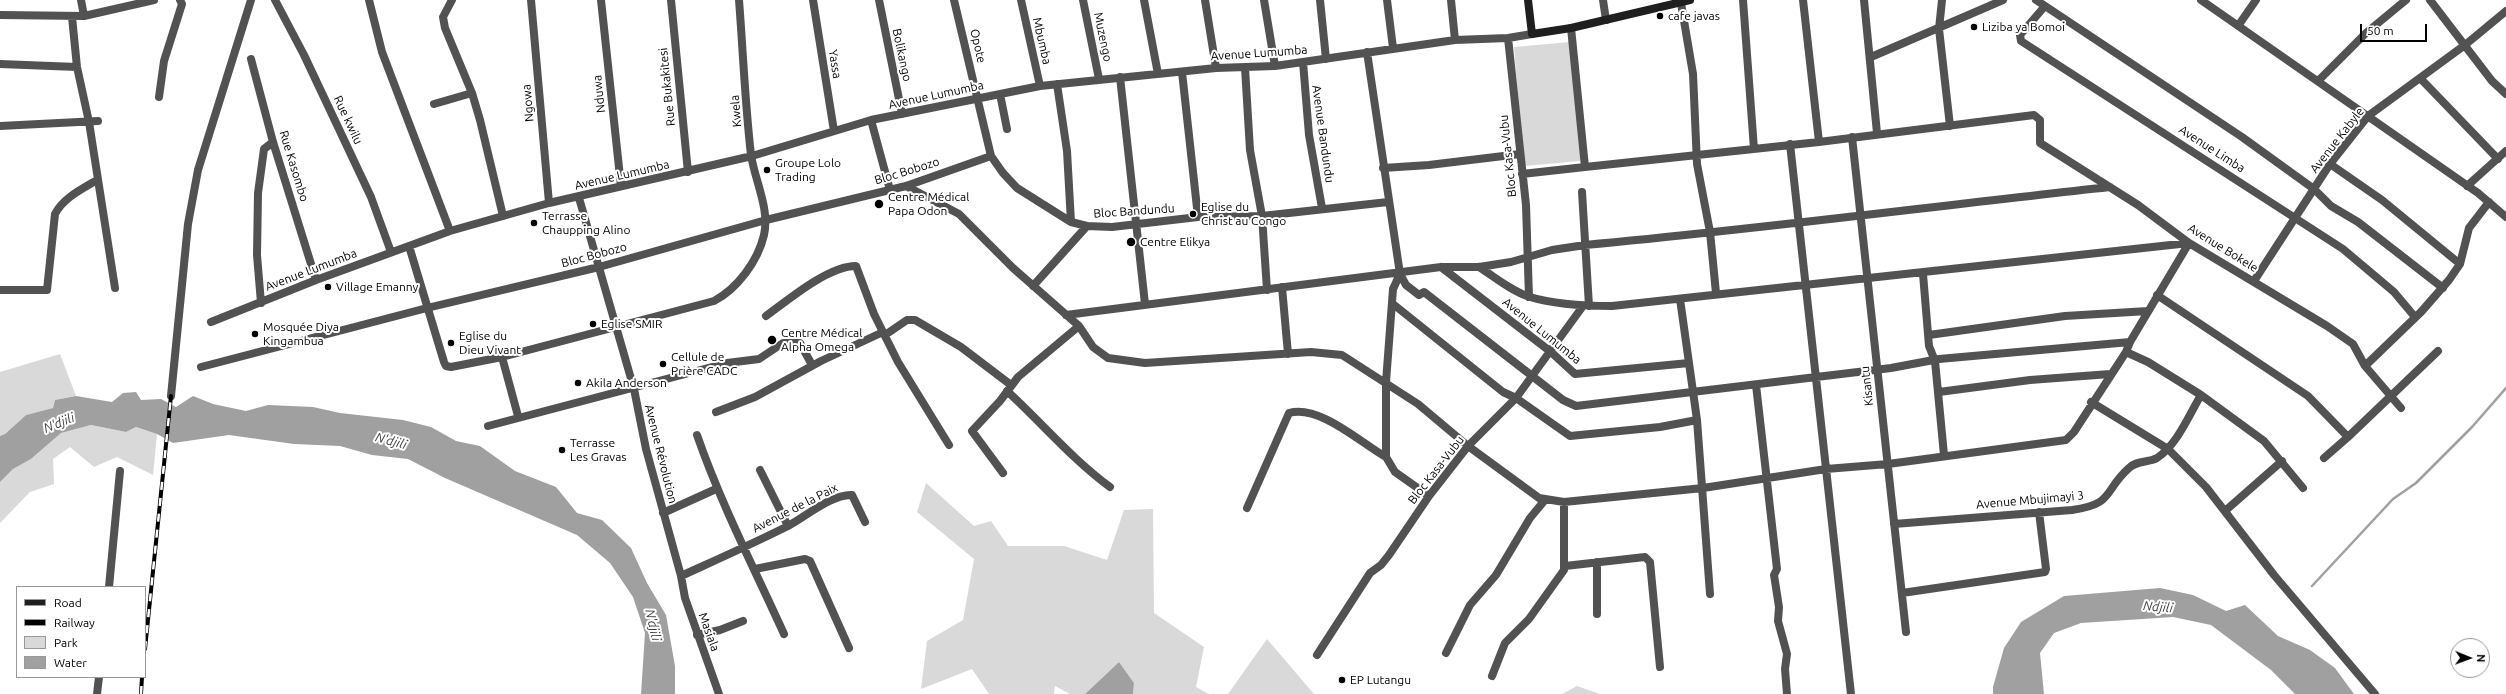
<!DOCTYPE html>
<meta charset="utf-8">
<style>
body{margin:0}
#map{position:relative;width:2506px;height:694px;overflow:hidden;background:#fff;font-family:Ubuntu,sans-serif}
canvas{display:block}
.legend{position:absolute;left:16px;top:586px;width:130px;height:92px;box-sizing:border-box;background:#fff;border:1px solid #999;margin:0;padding:5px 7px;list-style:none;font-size:12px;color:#000}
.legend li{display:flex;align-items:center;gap:8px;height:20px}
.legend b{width:20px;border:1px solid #999}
.north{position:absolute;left:2450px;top:638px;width:40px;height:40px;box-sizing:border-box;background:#fff;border:1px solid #999;border-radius:50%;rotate:91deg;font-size:11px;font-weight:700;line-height:16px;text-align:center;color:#000}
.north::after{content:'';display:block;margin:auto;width:14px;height:18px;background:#000;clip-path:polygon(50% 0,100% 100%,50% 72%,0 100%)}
.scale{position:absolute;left:2360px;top:24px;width:67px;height:18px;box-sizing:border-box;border:2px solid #000;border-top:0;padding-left:5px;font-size:12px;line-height:14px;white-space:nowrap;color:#000;-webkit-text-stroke:3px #fff;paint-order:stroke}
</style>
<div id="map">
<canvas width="2506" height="694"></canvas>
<ul class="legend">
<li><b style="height:5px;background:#1f1f1f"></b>Road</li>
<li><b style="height:5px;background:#000"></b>Railway</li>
<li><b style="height:11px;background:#d9d9d9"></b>Park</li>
<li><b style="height:11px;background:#a0a0a0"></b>Water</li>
</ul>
<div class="north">N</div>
<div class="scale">50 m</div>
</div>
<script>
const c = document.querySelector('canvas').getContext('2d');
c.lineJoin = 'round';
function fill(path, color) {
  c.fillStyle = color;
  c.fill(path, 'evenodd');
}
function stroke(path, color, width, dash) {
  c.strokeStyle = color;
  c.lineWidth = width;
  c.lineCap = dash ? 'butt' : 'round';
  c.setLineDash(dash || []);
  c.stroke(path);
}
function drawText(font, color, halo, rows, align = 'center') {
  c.font = font + ' Ubuntu,sans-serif';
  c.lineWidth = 4;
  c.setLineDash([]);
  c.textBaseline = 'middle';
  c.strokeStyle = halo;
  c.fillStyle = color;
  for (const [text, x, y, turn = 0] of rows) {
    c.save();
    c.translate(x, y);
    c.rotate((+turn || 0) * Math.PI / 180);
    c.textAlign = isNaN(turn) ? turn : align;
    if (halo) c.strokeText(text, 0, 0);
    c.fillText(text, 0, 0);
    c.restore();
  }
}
fill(new Path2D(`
 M1570,42L1581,161L1524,166L1514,47Z
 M60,354L76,396L55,400L53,408L26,415L5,434L0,436V372Z
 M91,425L126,432L136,427L157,434L153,475L117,457L94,467L70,447L53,459L54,484L30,492L0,523V482L13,469L31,459L61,433Z
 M926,483L974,526L991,521L1008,546H1064L1107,560L1124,510L1153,509L1154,613L1204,647L1196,687L1209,694H1133L1134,683L1119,662L1085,694H1070L1055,686L1054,694H989L972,669L921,689L927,641L963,620L974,559L917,512Z
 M1267,639L1314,694H1228Z
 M1577,686L1600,694H1562Z`), '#d9d9d9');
fill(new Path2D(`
 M136,392L141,400L161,399L176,407L193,396L213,404L246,411L268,405L313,407L340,413L403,420L431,427L456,441L480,446L515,471L556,487L577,513L602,520L631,548L647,583L666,615L675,666V694H641L645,633L633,597L610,563L577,535L445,478L408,459L372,455L340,446L294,444L229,435L173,443L157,434L136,427L126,432L91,425L61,433L31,459L13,469L0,482V436L5,434L26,415L53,408L55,400L76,396L112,402L123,393Z
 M2160,588L2193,595L2226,611L2245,605L2278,636L2310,650L2335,668L2354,694H2295L2271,670L2211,625L2173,617L2081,623L2054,633L2040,653L2044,694H1993V687L2004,648L2021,622L2064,596Z
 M1119,662L1134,683L1133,694H1085Z`), '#a0a0a0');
stroke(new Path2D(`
 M2312,586L2393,499L2416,483L2472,427L2506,388`), '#a0a0a0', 2.5);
stroke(new Path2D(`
 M81,0L84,16
 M275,0L304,55L371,197L391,252
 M369,0L382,52L450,231
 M452,0L443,17L445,28L472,93L480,120L503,216
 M531,0L549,203
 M601,0L621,186
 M671,0L688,172
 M813,0L834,131
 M879,0L902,114
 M954,0L991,156L1003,173L1017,188L1071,222L1087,226L1112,227L1198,217L1262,216L1388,202
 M1021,0L1040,86
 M1083,0L1099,79
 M1144,0L1158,74
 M1205,0L1216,68
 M1264,0L1275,66
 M1320,0L1326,59
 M1387,0L1393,48
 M1451,0L1455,40
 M1603,0L1606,20
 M1743,0L1754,149
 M1803,0L1819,142
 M1864,0L1877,133
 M1942,0L1939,29L1950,126
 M2036,0L2242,137L2314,189L2331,206L2358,222L2443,288
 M2201,0L2478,193L2506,217
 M2430,0L2492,81L2506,94
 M1681,3L1693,74L1697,164L1710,232L1716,293
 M2045,6L2020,35L2021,41L2343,249L2394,292L2415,317
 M0,15L84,16L154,0
 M72,17L77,67L89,122L115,288
 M2238,26L2256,0
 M1508,38L1526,205L1529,297
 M1367,52L1400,274L1406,285L1419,295L1424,292L1563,400L1576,406L1891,368L1939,359L2130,342
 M1871,57L2003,0
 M251,59L273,142L316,280
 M1303,62L1309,135L1322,208
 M0,64L77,67
 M1245,68L1250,150L1262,216L1267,290
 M1182,72L1198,217
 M1120,77L1145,304
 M2420,78L2498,159
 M2319,80L2366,33L2406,0
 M1057,84L1067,151L1071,222
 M1000,94L1007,129
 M159,97L164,61L182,4L180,0
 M434,104L472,93
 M871,120L890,190
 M0,126L98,121
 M1852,137L1906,632
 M1790,144L1851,694
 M2330,164L2382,200L2460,264
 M1585,167L1819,142L2034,115L2040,120V143L2138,205L2189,243L2327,326L2353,344L2365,366L2401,408
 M1383,168L1429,165L1520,154
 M1522,174L1585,167L1571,28
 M906,186L959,214L1013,268L1079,326L1093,347L1108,358L1145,363L1311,352L1342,355L1418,404L1468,446L1539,498L1564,502L1703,488L1826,469L1888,464L2066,440L2074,432L2126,352L2130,342L2189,243
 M2467,186L2506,151
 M1582,192L1589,306
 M579,198L634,389L646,449L681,576L685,598L719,694
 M409,246L444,362L446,366L451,367L502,357L714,301C737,289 758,261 764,235C770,209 755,181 751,155C745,103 743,51 739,0
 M1441,267L1551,352L1575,374L1689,363
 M1479,267C1495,277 1511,291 1530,297C1556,305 1585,306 1612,306L2189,243
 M1400,274L1393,289L1386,382V457L1395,472L1429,496
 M1923,274L1929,346L1935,361L1944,455
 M2254,281L2330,164L2368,116L2465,45L2506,11
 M1033,286L1087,226
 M1282,287L1288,354
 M0,290H47L55,214C63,198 82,189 97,180
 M2157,295L2308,396L2348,437L2324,458
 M1680,299L1697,420L1710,594
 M261,303L257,255L258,193L264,149L273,142
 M1393,304L1503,392L1516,398L1570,436L1660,427L1697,420
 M1066,315L1441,267H1479L1511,262L1552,250L1585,245C1760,229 1935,206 2110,187
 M766,316C788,300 828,266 856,266L874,314L898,362L949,445
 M211,322L316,280L450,231L549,203L752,156L871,120L1040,86L1216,68L1275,66L1455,40L1508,38L1532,34
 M885,335L907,320H915L961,347L1011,385
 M1929,335L2065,316L2148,311
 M2126,352L2148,362L2201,395L2264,441L2303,488
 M502,357L518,416
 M2365,366L2421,312L2449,280L2460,264L2469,228L2489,202
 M201,367L427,308L599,267L766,220L906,186L991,156
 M1756,385L1777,569L1774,575L1779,607L1778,621L1787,654L1785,669L1787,694
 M1007,391C1042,423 1072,459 1110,487
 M1939,392L2030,380L2110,374
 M171,396L188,224L198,170L251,0
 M2091,402L2168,449L2206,487L2274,575L2375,694
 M716,412L755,397L821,361L883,332
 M488,426L727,363L759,359L783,343H800L812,365
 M697,435C721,504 754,568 784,634
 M2348,437L2438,351
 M760,470L788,526
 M1003,473L972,431L1000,401L1018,377L1079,326
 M1247,508L1289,413C1319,404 1361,443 1386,457
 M2225,511L2282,461
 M663,513L716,489
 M1894,524L2072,510C2115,504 2103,491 2129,468C2137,460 2148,463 2157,458C2177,445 2189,415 2201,395
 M1597,562V614
 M1565,566L1645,557L1650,562L1660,667
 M755,569L805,559L810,561L849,648
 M681,576C716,560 752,544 786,527C804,518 831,494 852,495L865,522
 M109,587L120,471
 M1902,593L2045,572L2046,569L2039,512
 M697,635L720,630L743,621
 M1446,653L1470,605L1496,575L1530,518L1545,500
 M1317,655L1370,573L1381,565L1389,555L1429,496L1468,446L1516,398L1583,306
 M1492,676L1505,643L1529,619L1564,570V502
 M97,694L99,677`), '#525252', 8);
stroke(new Path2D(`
 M1528,0L1532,34L1571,28L1690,0`), '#1f1f1f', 8);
const rail = new Path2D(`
 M145,649L171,396
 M141,694L142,677`);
stroke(rail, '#000', 4);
stroke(rail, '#fff', 2.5, [8]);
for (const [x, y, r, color] of [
 [1660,16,4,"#000"],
 [1974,27,4,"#000"],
 [767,170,4,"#000"],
 [879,204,5,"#000"],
 [1193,214,4,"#000"],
 [534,223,4,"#000"],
 [1131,242,5,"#000"],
 [328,287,4,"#000"],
 [593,324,4,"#000"],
 [255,334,4,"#000"],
 [772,340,5,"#000"],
 [451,343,4,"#000"],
 [663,364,4,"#000"],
 [578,383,4,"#000"],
 [562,450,4,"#000"],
 [1342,680,4,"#000"]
]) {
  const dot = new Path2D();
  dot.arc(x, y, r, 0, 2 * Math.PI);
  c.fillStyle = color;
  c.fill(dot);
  stroke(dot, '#fff', 1.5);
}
drawText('12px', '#000', '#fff', [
 ["cafe javas",1668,16],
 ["Liziba ya Bomoi",1982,27],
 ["Groupe Lolo",775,163],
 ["Trading",775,177],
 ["Centre Médical",888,197],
 ["Papa Odon",888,211],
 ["Eglise du",1201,207],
 ["Christ au Congo",1201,221],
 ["Terrasse",542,216],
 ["Chaupping Alino",542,230],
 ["Centre Elikya",1140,242],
 ["Village Emanny",336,287],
 ["Eglise SMIR",601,324],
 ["Mosquée Diya",263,327],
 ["Kingambua",263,341],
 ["Centre Médical",781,333],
 ["Alpha Omega",781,347],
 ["Eglise du",459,336],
 ["Dieu Vivant",459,350],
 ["Cellule de",671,357],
 ["Prière CADC",671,371],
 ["Akila Anderson",586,383],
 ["Terrasse",570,443],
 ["Les Gravas",570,457],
 ["EP Lutangu",1350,680]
], 'left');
drawText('12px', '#000', '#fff', [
 ["Muzengo",1103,37,78],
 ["Mbumba",1042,41,77],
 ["Opote",978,46,77],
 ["Avenue Lumumba",1259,53,-4],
 ["Bolikango",902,55,78],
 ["Yassa",835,64,81],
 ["Rue Bukakitesi",667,87,-96],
 ["Nduwa",599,94,-96],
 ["Avenue Lumumba",936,95,-12],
 ["Ngowa",528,103,-95],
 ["Kwela",736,111,-95],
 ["Rue kwilu",348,120,65],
 ["Avenue Bandundu",1323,134,82],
 ["Avenue Kabyle",2337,140,-52],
 ["Avenue Limba",2212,149,33],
 ["Bloc Kasa-Vubu",1508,156,-96],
 ["Rue Kasombo",294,166,73],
 ["Bloc Bobozo",907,171,-17],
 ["Avenue Lumumba",622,175,-13],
 ["Bloc Bandundu",1134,211,-4],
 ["Avenue Bokele",2223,248,32],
 ["Bloc Bobozo",594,255,-15],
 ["Avenue Lumumba",311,270,-21],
 ["Avenue Lumumba",1542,331,39],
 ["Kisantu",1867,386,-96],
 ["Avenue Révolution",661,454,76],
 ["Bloc Kasa-Vubu",1436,470,-52],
 ["Avenue Mbujimayi 3",2030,500,-5],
 ["Avenue de la Paix",795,508,-27],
 ["Masiala",709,632,70]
]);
drawText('italic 13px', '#414141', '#fff', [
 ["N'djili",59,423,-22],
 ["N'djili",391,441,15],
 ["Ndjili",2158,607,5],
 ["N'djili",653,625,77]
]);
</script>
